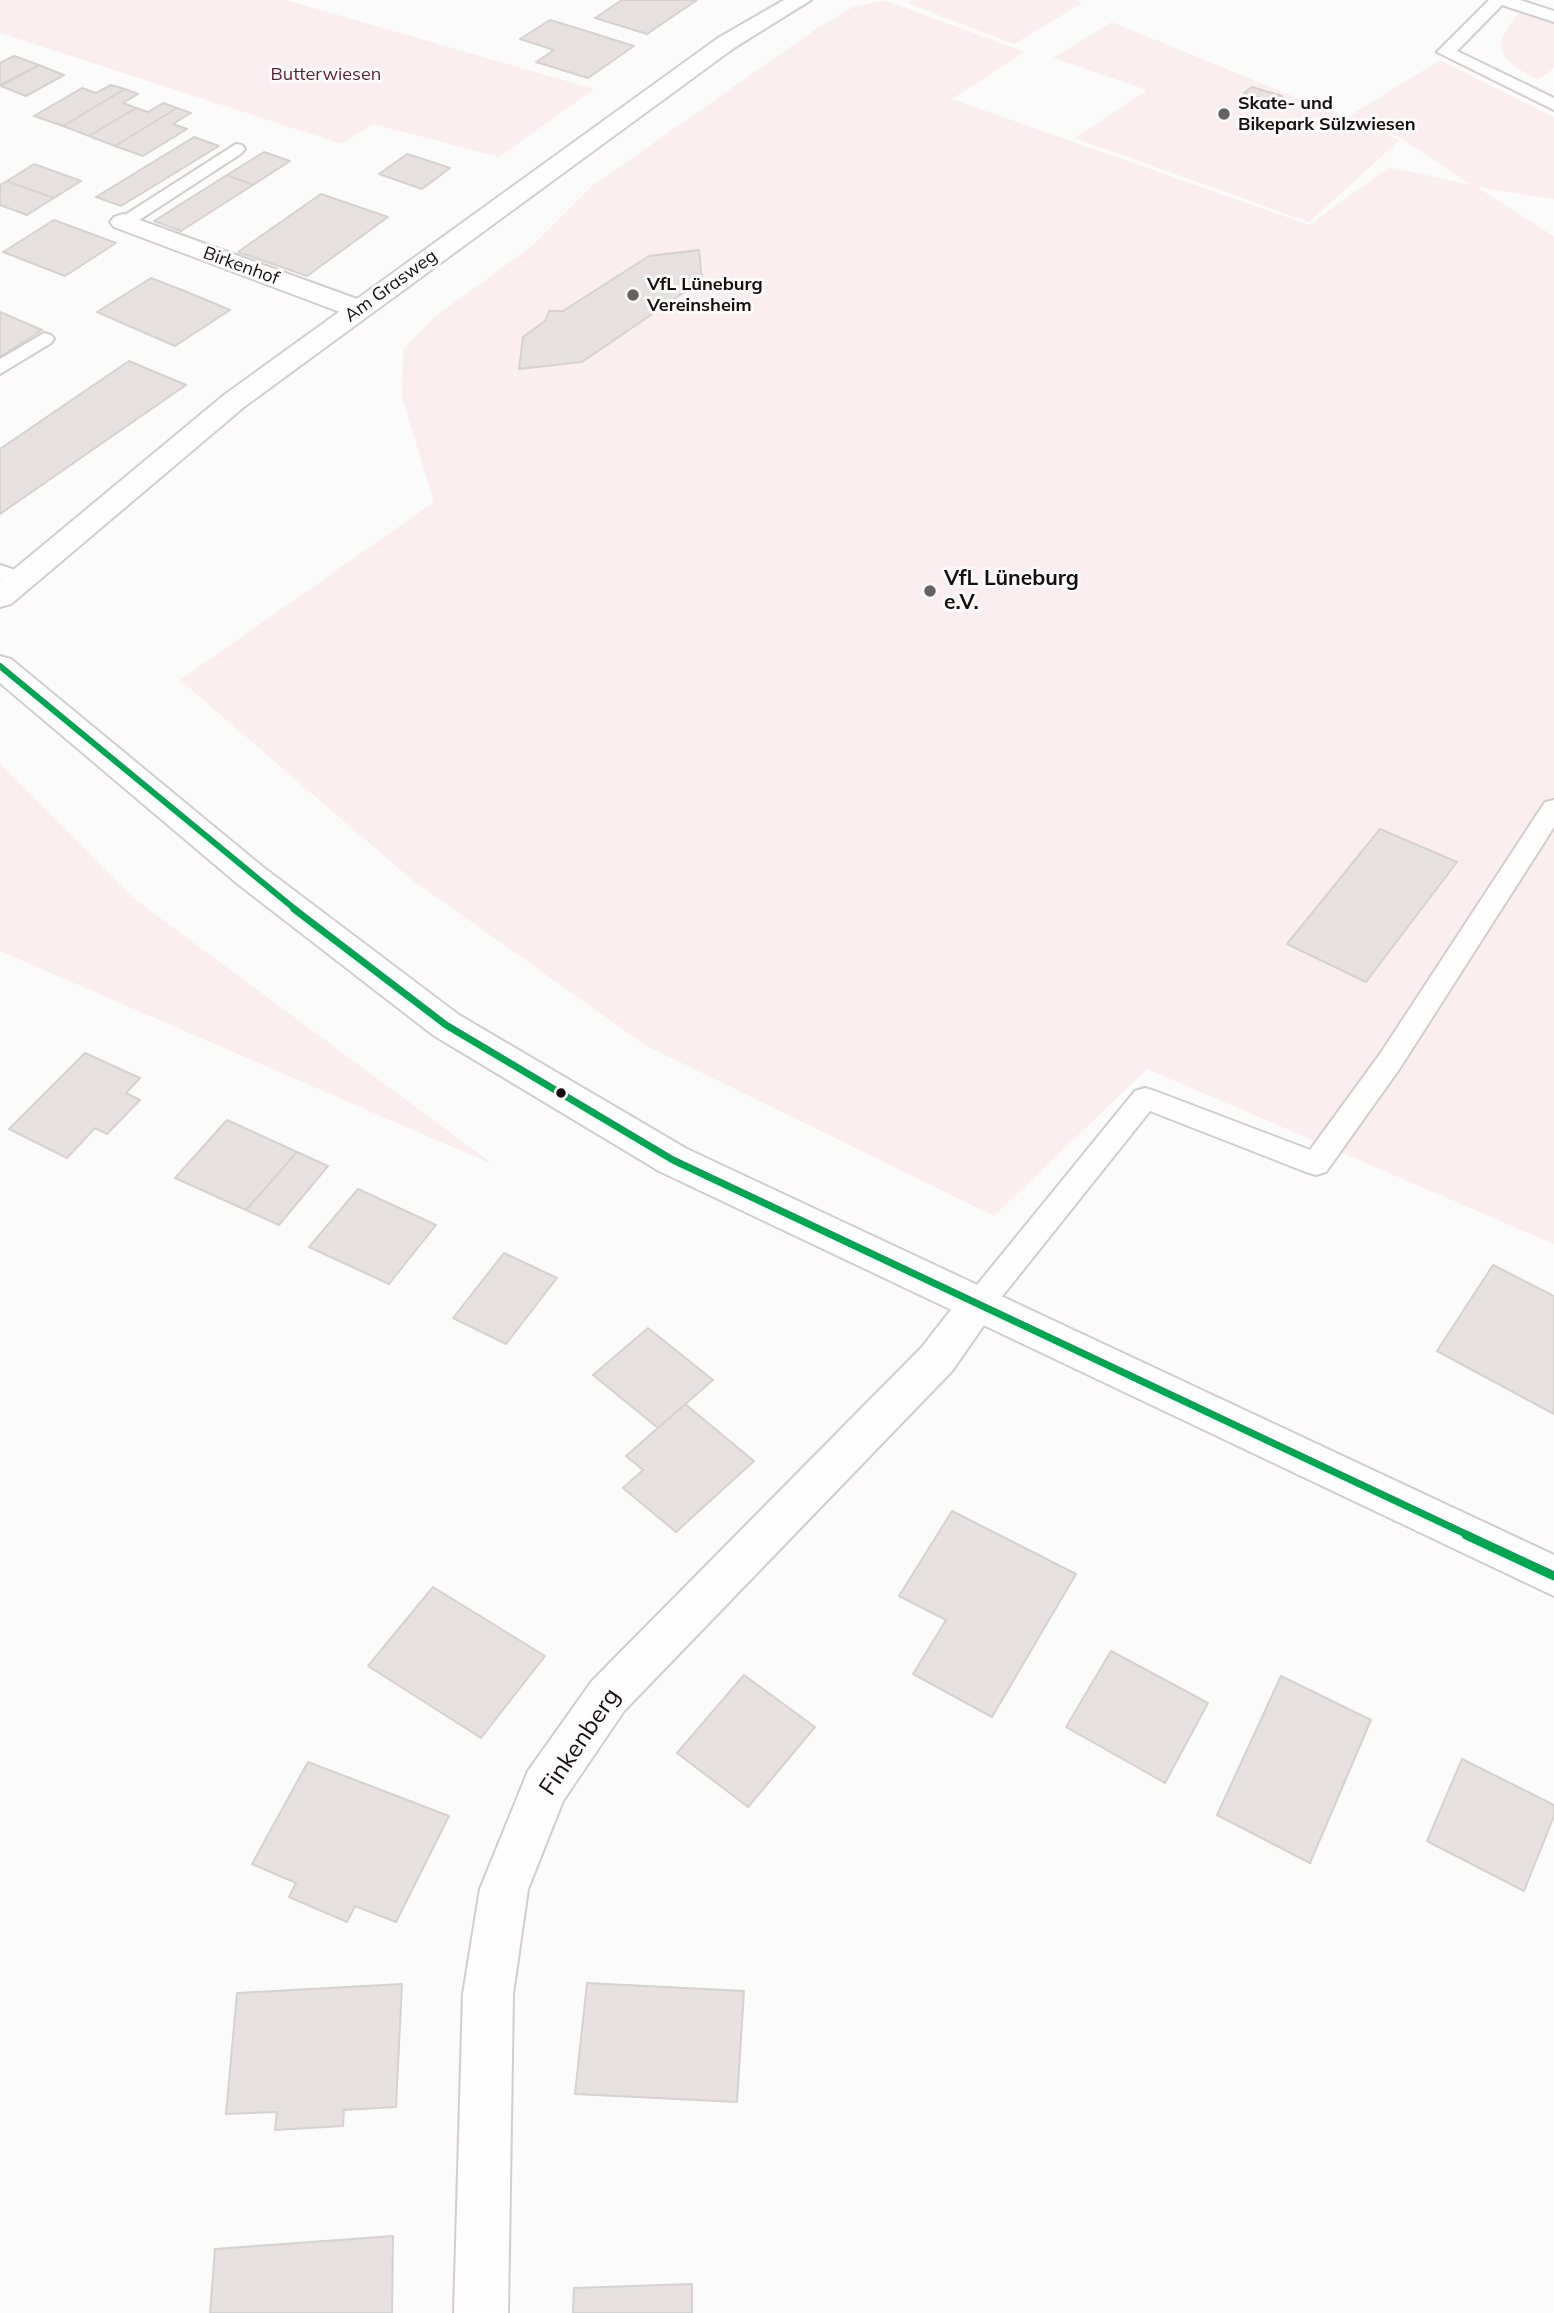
<!DOCTYPE html>
<meta charset="utf-8">
<style>
body{margin:0}
canvas{display:block;background:#fbfbfb}
</style>
<canvas width="1554" height="2313"></canvas>
<script>
const c = document.querySelector('canvas').getContext('2d');
c.lineJoin = 'round';
function fill(path, color) {
  c.fillStyle = color;
  c.fill(path, 'evenodd');
}
function stroke(path, color, width, dash) {
  c.strokeStyle = color;
  c.lineWidth = width;
  c.lineCap = dash ? 'butt' : 'round';
  c.setLineDash(dash || []);
  c.stroke(path);
}
function drawText(font, color, halo, rows, align = 'center') {
  c.font = font + ' Mulish,sans-serif';
  c.lineWidth = 6;
  c.setLineDash([]);
  c.textBaseline = 'middle';
  c.strokeStyle = halo;
  c.fillStyle = color;
  for (const [text, x, y, turn = 0] of rows) {
    c.save();
    c.translate(x, y);
    c.rotate((+turn || 0) * Math.PI / 180);
    c.textAlign = isNaN(turn) ? turn : align;
    if (halo) c.strokeText(text, 0, 0);
    c.fillText(text, 0, 0);
    c.restore();
  }
}
fill(new Path2D(`
 M0,0H286L594,89L499,157L373,124L342,144L0,33Z
 M884,0L1025,52L952,99L1309,225L1389,167L1472,185L1397,136L1349,116L1440,60L1554,117V199L1477,187L1554,236V1244L1147,1069L994,1216L645,1045L411,879L180,680L434,502L402,397L403,349L436,316L533,245L592,186L816,29L853,7Z
 M912,0H1075L1082,3L1014,44L907,3Z
 M1520,13L1554,24V68L1538,80C1501,61 1487,46 1520,13Z
 M1112,22L1400,140L1309,222L1075,138L1147,90L1053,58Z
 M0,763L132,897L494,1165L0,951Z`), '#fbeef0');
const building = new Path2D(`
 M622,0H697L647,34L595,18Z
 M550,20L583,30L634,46L588,78L536,62L554,50L520,39Z
 M14,56L39,65L0,85V63Z
 M39,65L64,75L26,96L1,86Z
 M111,85L125,89L63,126L34,116L82,88L96,93Z
 M1252,87L1282,96L1274,103L1244,93Z
 M125,89L138,94L123,103L136,108L89,136L63,126Z
 M163,103L177,108L115,146L89,136L136,108L148,112Z
 M177,108L191,113L173,124L187,129L143,156L115,146Z
 M194,137L219,146L121,206L96,197Z
 M264,152L290,161L253,185L227,175Z
 M407,154L426,160L450,168L422,189L379,174Z
 M34,164L81,181L54,198L7,181Z
 M227,175L253,185L181,231L154,221Z
 M7,181L54,198L27,215L0,205V185Z
 M321,194L388,217L307,276L238,252Z
 M54,220L116,243L65,276L3,252Z
 M699,250L702,280L582,362L519,369L523,337L545,321L549,311H563L649,256Z
 M151,278L187,292L230,310L175,346L97,312Z
 M0,312L42,330L0,357Z
 M129,361L186,385L0,514V449Z
 M1380,829L1457,862L1366,982L1287,944Z
 M85,1053L140,1078L126,1093L140,1100L107,1134L95,1128L67,1158L9,1129Z
 M227,1120L297,1152L246,1210L175,1178Z
 M297,1152L328,1166L279,1225L246,1210Z
 M358,1189L436,1225L389,1284L309,1247Z
 M504,1253L557,1278L506,1344L453,1318Z
 M1493,1265L1554,1296V1414L1437,1351Z
 M648,1328L713,1380L658,1428L593,1375Z
 M685,1404L754,1461L676,1532L623,1488L643,1470L626,1456Z
 M952,1511L1076,1574L992,1717L913,1674L946,1620L899,1596Z
 M433,1587L545,1656L481,1738L368,1666Z
 M1111,1651L1208,1703L1165,1783L1066,1727Z
 M744,1675L815,1727L748,1807L677,1753Z
 M1281,1676L1371,1720L1310,1863L1217,1815Z
 M1462,1759L1554,1805V1816L1524,1891L1427,1841Z
 M308,1762L449,1816L396,1922L355,1906L347,1922L289,1897L296,1883L252,1864Z
 M587,1983L744,1991L737,2102L575,2094Z
 M402,1984L396,2107L344,2110L343,2126L275,2130L277,2112L226,2114L237,1993Z
 M393,2236L392,2313H210L215,2249Z
 M692,2284V2313H573L574,2288Z`);
fill(building, '#e7e1e2');
stroke(building, '#d7d2d2', 2);
const lane = new Path2D(`
 M1489,0H1520L1554,11V22L1502,5L1457,51L1554,98V110L1437,52Z
 M236,144L242,145L245,149L242,153L130,226H116L114,222Z
 M44,333L51,335L54,339L51,343L0,374V359Z
 M0,565L27,574L30,579L19,586L0,580Z
 M1554,800V827L1400,1068L1326,1172L1316,1175L1306,1172L1150,1111L988,1314L978,1317L968,1314L963,1305L968,1296L1135,1091L1145,1088L1155,1091L1310,1150L1380,1054L1545,802Z`);
const street = new Path2D(`
 M123,214L368,303L371,309L368,315H348L114,227L110,222L114,217Z
 M978,1288L992,1293L998,1305L952,1371L624,1711L563,1801L528,1889L513,1994L508,2313H454L463,1994L480,1889L528,1771L592,1681L922,1347L964,1293Z`);
const secondary = new Path2D(`
 M784,0H811L734,48L244,407L11,604L0,607V581L224,395L718,38Z
 M0,656L11,659L263,867L459,1015L687,1149L1554,1555V1596L659,1171L433,1035L239,885L0,683Z`);
stroke(lane, '#d3cdce', 4);
stroke(street, '#d3cdce', 4);
stroke(secondary, '#d3cdce', 4);
fill(lane, '#fefefe');
fill(street, '#fefefe');
fill(secondary, '#fefefe');
stroke(new Path2D(`
 M0,666L296,910`), '#00a651', 6);
stroke(new Path2D(`
 M294,909L446,1025L673,1160L1470,1536`), '#00a651', 7);
stroke(new Path2D(`
 M1466,1535L1554,1576`), '#00a651', 9);
for (const [x, y, r, color] of [
 [1224,114,7,"#676162"],
 [633,295,7,"#676162"],
 [930,591,7,"#676162"],
 [561,1093,6,"#180e10"]
]) {
  const dot = new Path2D();
  dot.arc(x, y, r, 0, 2 * Math.PI);
  c.fillStyle = color;
  c.fill(dot);
  stroke(dot, '#fbfbfb', 2.5);
}
drawText('18px', '#631a2f', '#fbfbfb', [
 ["Butterwiesen",326,75]
]);
drawText('bold 18px', '#180e10', '#fbfbfb', [
 ["Skate- und",1238,104],
 ["Bikepark Sülzwiesen",1238,125],
 ["VfL Lüneburg",647,285],
 ["Vereinsheim",647,306]
], 'left');
drawText('18px', '#180e10', '#fbfbfb', [
 ["Birkenhof",241,266,20],
 ["Am Grasweg",391,286,-36]
]);
drawText('bold 21px', '#180e10', '#fbfbfb', [
 ["VfL Lüneburg",944,579],
 ["e.V.",944,603]
], 'left');
drawText('24px', '#180e10', '#fbfbfb', [
 ["Finkenberg",580,1742,-56]
]);
</script>
